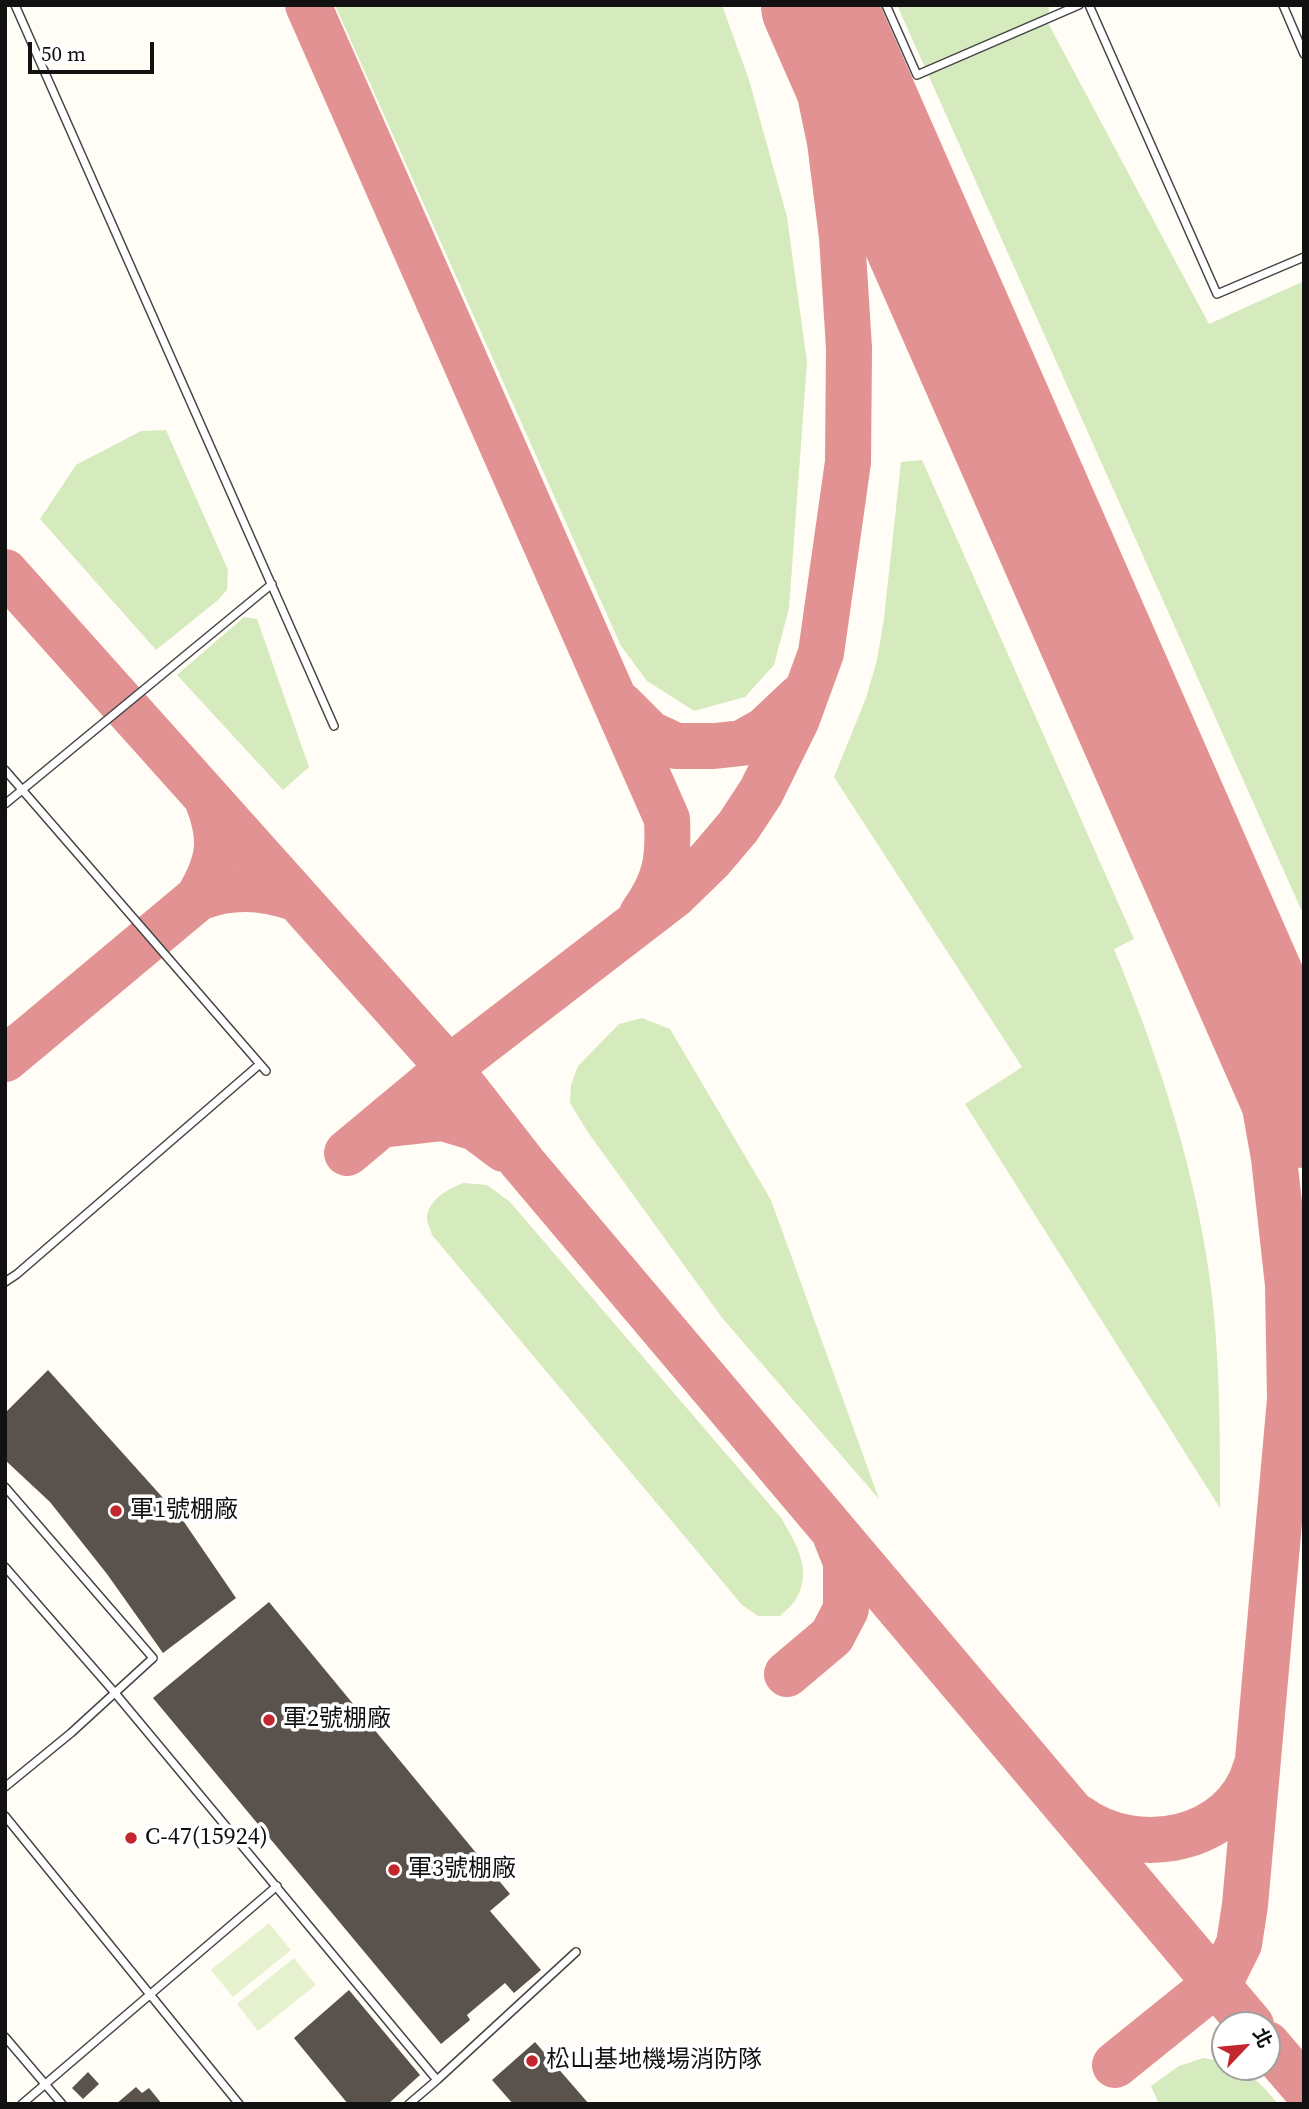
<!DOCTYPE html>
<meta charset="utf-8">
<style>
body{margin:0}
#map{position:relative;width:1309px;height:2109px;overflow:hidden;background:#fffdf5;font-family:"Source Serif 4","Noto Sans TC",serif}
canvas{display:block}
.frame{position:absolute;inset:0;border:7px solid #111;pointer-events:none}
.north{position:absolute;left:1211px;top:2011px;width:70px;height:70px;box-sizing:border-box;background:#fff;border:2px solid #a0a0a0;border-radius:50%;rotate:64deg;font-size:19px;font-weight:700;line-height:28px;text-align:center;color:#111}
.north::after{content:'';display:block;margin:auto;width:24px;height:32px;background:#c4262e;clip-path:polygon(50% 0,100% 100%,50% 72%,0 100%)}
.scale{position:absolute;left:28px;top:42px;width:126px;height:32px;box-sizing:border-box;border:4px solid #111;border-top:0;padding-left:9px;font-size:21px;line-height:24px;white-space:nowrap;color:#111;-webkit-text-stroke:5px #fff;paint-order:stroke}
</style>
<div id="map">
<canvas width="1309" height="2109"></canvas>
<div class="frame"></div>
<div class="north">北</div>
<div class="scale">50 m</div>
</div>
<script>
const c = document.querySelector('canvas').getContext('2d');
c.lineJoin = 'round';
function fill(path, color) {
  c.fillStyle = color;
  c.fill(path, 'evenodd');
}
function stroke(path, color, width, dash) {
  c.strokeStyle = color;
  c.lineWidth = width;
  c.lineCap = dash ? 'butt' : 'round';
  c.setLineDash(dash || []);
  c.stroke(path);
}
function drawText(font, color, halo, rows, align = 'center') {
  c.font = font + ' "Source Serif 4","Noto Sans TC",serif';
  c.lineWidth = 7;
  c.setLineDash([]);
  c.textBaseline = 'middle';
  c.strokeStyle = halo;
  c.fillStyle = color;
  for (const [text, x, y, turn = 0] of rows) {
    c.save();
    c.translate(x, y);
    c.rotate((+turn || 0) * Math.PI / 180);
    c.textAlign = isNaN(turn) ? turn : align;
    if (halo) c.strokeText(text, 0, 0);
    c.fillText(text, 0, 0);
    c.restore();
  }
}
fill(new Path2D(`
 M335,5H722L749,80L787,217L807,362L789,608L774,665L745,697L694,711L647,681L621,646Z
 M897,5H1049L1048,23L1209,324L1304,281V916Z
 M166,430L228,570L227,590L218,600L156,650L40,519L76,465L141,431Z
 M922,460L1134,939L1114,949C1160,1061 1198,1176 1212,1296C1220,1366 1220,1437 1220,1508L965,1104L1022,1067L834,777L866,698L877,660L884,618L901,462Z
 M244,617L257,619L309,767L283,790L177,675Z
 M642,1018L670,1029L771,1200L879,1499L723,1319L587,1131L570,1103L571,1085L578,1066L619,1024Z
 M463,1183L487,1185L510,1202L782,1519C796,1544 813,1570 796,1599C793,1605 785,1611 780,1616H758L742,1605L432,1235C431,1230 427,1223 427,1218C428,1199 449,1189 463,1183Z
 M1203,2058L1225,2062V2067C1247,2067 1265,2088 1278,2104H1159L1151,2086L1179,2066Z`), '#d5ebbd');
fill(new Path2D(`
 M269,1923L291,1950L233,1997L211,1970Z
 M294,1958L316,1985L258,2031L237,2004Z`), '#e6f2cf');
stroke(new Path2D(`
 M308,5L667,819C669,859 666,881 642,914
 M5,572L449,1068L523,1163L1251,2025
 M621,705L650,734L676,746H714L742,743L765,730L800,697
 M207,799C223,839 220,861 198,898C232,885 261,887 295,898
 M5,1059L198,898
 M381,1125L443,1118L476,1128L504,1149
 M347,1153L449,1068L674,895L710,860L738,827L761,792L797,719L821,653L848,462L849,348L842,237L830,142L811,51L799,5
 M787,1674L832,1636L846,1609V1562L836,1537
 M1078,1817C1136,1860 1235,1842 1256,1767
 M1267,2044L1304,2087
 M1115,2065L1208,1990L1224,1974L1239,1944L1245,1905L1290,1399L1288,1285L1274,1158L1255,1051L1218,917`), '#e29292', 46);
stroke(new Path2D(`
 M818,5L1304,1111`), '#e29292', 114);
fill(new Path2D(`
 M48,1370L182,1519L236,1598L163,1653L107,1574L50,1502L5,1460V1413Z
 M269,1602L510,1894L490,1911L541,1970L514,1993L505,1983L467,2015L470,2020L441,2044L153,1698Z
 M349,1990L420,2075L388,2104H348L294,2038Z
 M535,2042L589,2104H513L492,2080Z
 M88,2072L99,2084L83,2099L72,2088Z
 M136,2087L142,2093L149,2088L162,2104H116Z`), '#5a524d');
const service = new Path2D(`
 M15,5L334,726
 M886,5L917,75L1079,5
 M1089,5L1217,294L1304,257
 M1283,5L1304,54
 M5,770L266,1071
 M5,804L272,584
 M5,1282L17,1274L260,1064
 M5,1487L153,1658L71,1733L5,1787
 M5,1567L115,1693L437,2080L409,2104
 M5,1816L239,2104
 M5,2037L62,2104
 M437,2080L576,1952
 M22,2104L277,1886`);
stroke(service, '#444', 10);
stroke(service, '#fff', 7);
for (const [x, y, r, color] of [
 [116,1511,7,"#c4262e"],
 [269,1720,7,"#c4262e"],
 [131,1838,7,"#c4262e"],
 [394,1870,7,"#c4262e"],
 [532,2061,7,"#c4262e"]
]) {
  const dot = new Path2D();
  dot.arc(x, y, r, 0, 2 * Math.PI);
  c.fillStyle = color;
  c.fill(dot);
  stroke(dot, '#fff', 2.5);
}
drawText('24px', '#111', '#fff', [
 ["軍1號棚廠",130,1511],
 ["軍2號棚廠",283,1720],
 ["C-47(15924)",145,1838],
 ["軍3號棚廠",408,1870],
 ["松山基地機場消防隊",546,2061]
], 'left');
</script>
